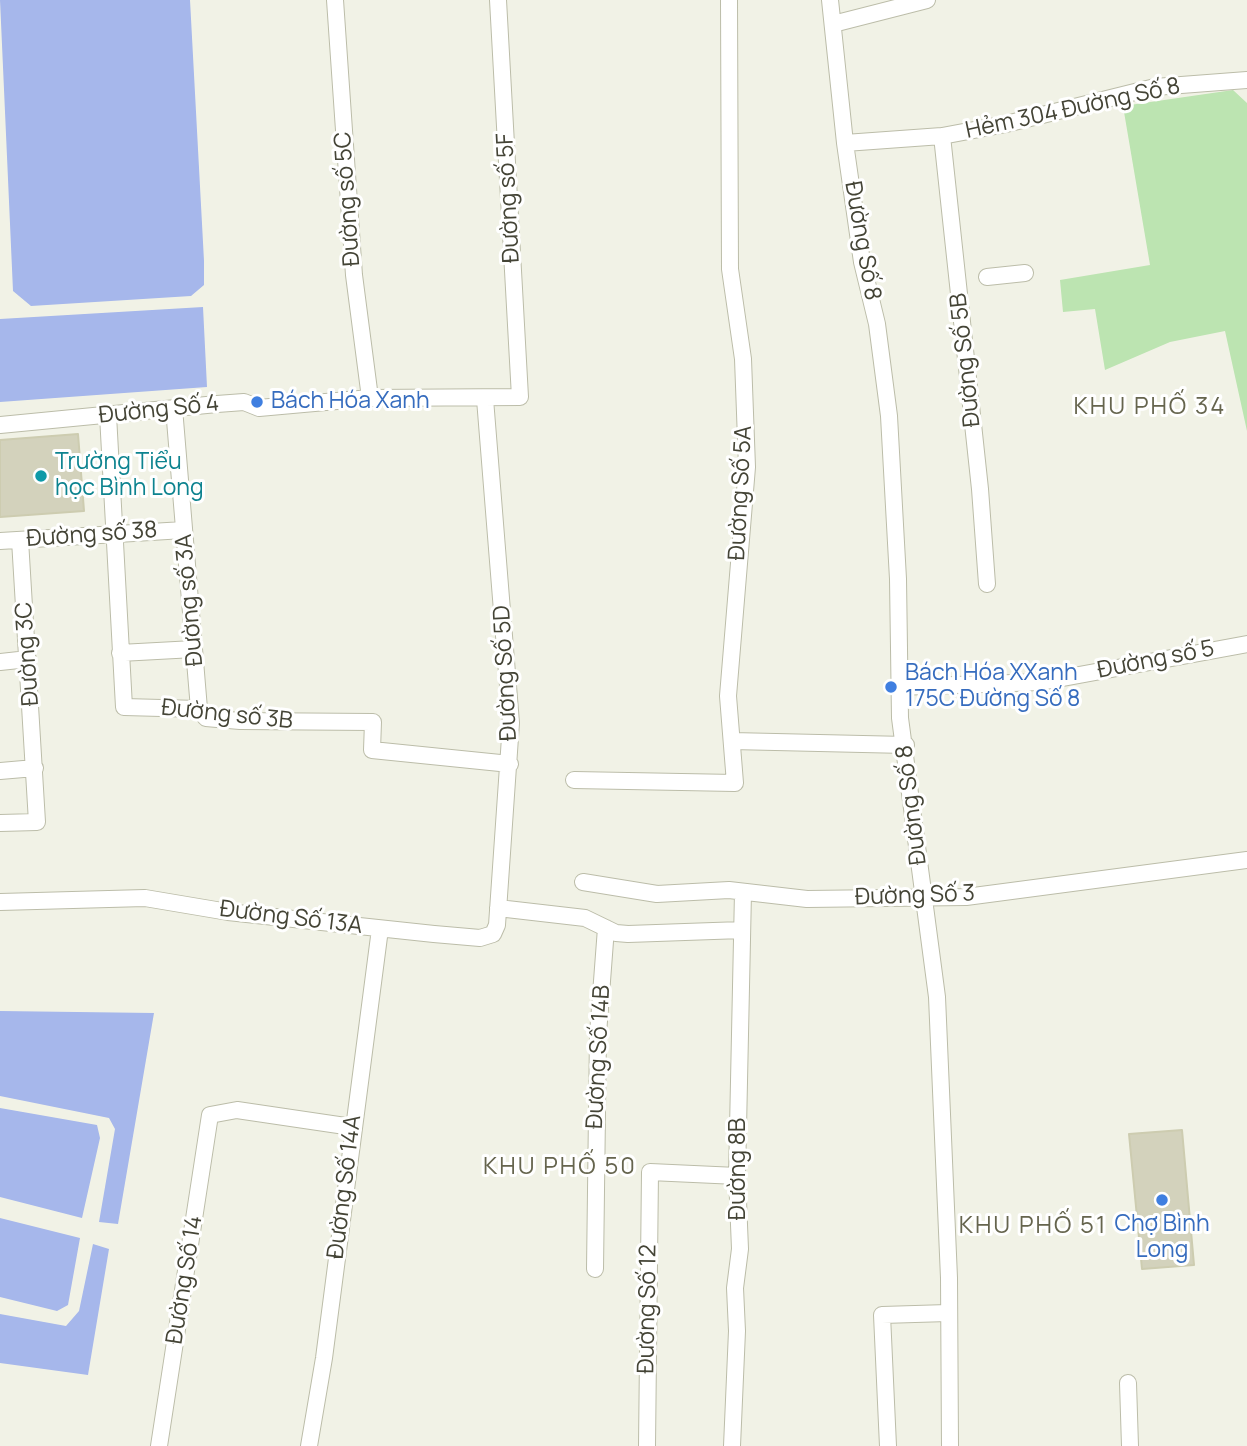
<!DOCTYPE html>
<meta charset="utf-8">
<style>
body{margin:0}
canvas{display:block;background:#f1f2e6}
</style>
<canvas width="1247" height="1446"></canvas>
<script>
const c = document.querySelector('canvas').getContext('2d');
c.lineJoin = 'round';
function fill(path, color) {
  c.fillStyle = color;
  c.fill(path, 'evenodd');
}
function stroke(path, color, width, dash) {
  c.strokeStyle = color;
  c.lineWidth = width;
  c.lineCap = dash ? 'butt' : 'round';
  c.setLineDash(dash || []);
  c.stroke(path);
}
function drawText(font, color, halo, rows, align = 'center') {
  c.font = font + ' Manrope,sans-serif';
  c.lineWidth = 6;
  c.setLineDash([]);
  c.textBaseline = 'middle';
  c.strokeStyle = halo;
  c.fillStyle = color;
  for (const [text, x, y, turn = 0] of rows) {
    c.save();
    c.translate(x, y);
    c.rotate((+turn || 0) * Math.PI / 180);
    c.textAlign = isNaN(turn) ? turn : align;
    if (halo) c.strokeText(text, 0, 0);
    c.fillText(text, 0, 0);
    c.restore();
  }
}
fill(new Path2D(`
 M1233,90L1247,103V431L1225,331L1170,342L1105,370L1095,309L1063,312L1060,280L1150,265L1123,106Z`), '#bce4b1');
fill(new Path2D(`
 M0,0H190L204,261V285L191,296L31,306L13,291Z
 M203,307L207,387L0,402V319Z
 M0,1011L154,1013L118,1224L99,1222L115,1129L109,1118L0,1096Z
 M0,1108L97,1125L100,1138L82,1218L0,1197Z
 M0,1218L80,1238L68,1305L57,1311L0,1297Z
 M93,1244L109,1249L88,1375L0,1363V1314L66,1326L79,1311Z`), '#a6b7eb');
const building = new Path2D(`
 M78,434L84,511L0,517V440Z
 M1182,1130L1194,1265L1142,1269L1129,1134Z`);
fill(building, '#d3d2bc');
stroke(building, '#cdccb0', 2);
const street = new Path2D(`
 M335,0L354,275L370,398
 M830,0L845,143L862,262L877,324L889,416L898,579L900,718L937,997L949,1278L950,1446
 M833,24L927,0
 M942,136L980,489L987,584
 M845,143L942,136L1006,124L1155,87L1247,80
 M987,277L1025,273
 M174,408L199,709
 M108,415L124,707L199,709
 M0,425L217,404L244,402L259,408L370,398L520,397L498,0
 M0,541L184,530
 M120,653L194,649
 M0,662L28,659
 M898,687L1041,682L1247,644
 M199,709L206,718L240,721L373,722L372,750L510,764
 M732,741L906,745
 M0,771L35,768
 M574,780L735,783L728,696L747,467L743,359L730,269L729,0
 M0,823L37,822L20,540
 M583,882L657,894L729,890L807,899L966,897L1247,860
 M0,902L145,898L228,912L434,934L480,938L493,934L497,925L511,723L485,399
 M498,908L585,918L616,933L628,934L742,930
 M595,1269L598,1034L606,928
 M1128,1383L1130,1446
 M159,1446L210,1115L237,1110L352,1127
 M309,1446L324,1358L380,929
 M647,1446L650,1172L737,1176
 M732,1446L737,1331L735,1288L740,1249L737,1176L743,892
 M888,1446L882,1315L948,1313`);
stroke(street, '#bcbda9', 18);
stroke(street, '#fff', 16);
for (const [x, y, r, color] of [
 [257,402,7,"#3f7fe0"],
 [41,476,7,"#0f9aa8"],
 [891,687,7,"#3f7fe0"],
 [1162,1200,7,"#3f7fe0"]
]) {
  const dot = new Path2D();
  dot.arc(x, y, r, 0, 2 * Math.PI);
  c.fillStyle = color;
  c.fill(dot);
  stroke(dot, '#fff', 2.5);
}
drawText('23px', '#444436', '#fff', [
 ["Hẻm 304 Đường Số 8",1073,109,-12],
 ["Đường số 5F",509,198,-93],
 ["Đường số 5C",348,199,-94],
 ["Đường Số 8",862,241,80],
 ["Đường Số 5B",966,360,-96],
 ["Đường Số 4",159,410,-6],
 ["Đường Số 5A",741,493,-87],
 ["Đường số 38",92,535,-4],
 ["Đường số 3A",190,600,-95],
 ["Đường 3C",28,654,-94],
 ["Đường số 5",1156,660,-11],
 ["Đường Số 5D",506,673,-93],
 ["Đường số 3B",227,715,6],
 ["Đường Số 8",912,805,-97],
 ["Đường Số 3",915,896,-2],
 ["Đường Số 13A",291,918,7],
 ["Đường Số 14B",599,1057,-87],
 ["Đường 8B",739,1169,-90],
 ["Đường Số 14A",345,1187,-83],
 ["Đường Số 14",185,1280,-81],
 ["Đường Số 12",648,1309,-89]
]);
drawText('23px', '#366cbe', '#fff', [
 ["Bách Hóa Xanh",271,402],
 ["Bách Hóa XXanh",905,674],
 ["175C Đường Số 8",905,700],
 ["Chợ Bình",1162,1225,"center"],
 ["Long",1162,1251,"center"]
], 'left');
drawText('23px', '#0d838f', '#fff', [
 ["Trường Tiểu",55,463],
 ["học Bình Long",55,489]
], 'left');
c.letterSpacing = '2px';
drawText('24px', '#66654e', '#fff', [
 ["KHU PHỐ 34",1150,407],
 ["KHU PHỐ 50",560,1167],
 ["KHU PHỐ 51",1033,1226]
]);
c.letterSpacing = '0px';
</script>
